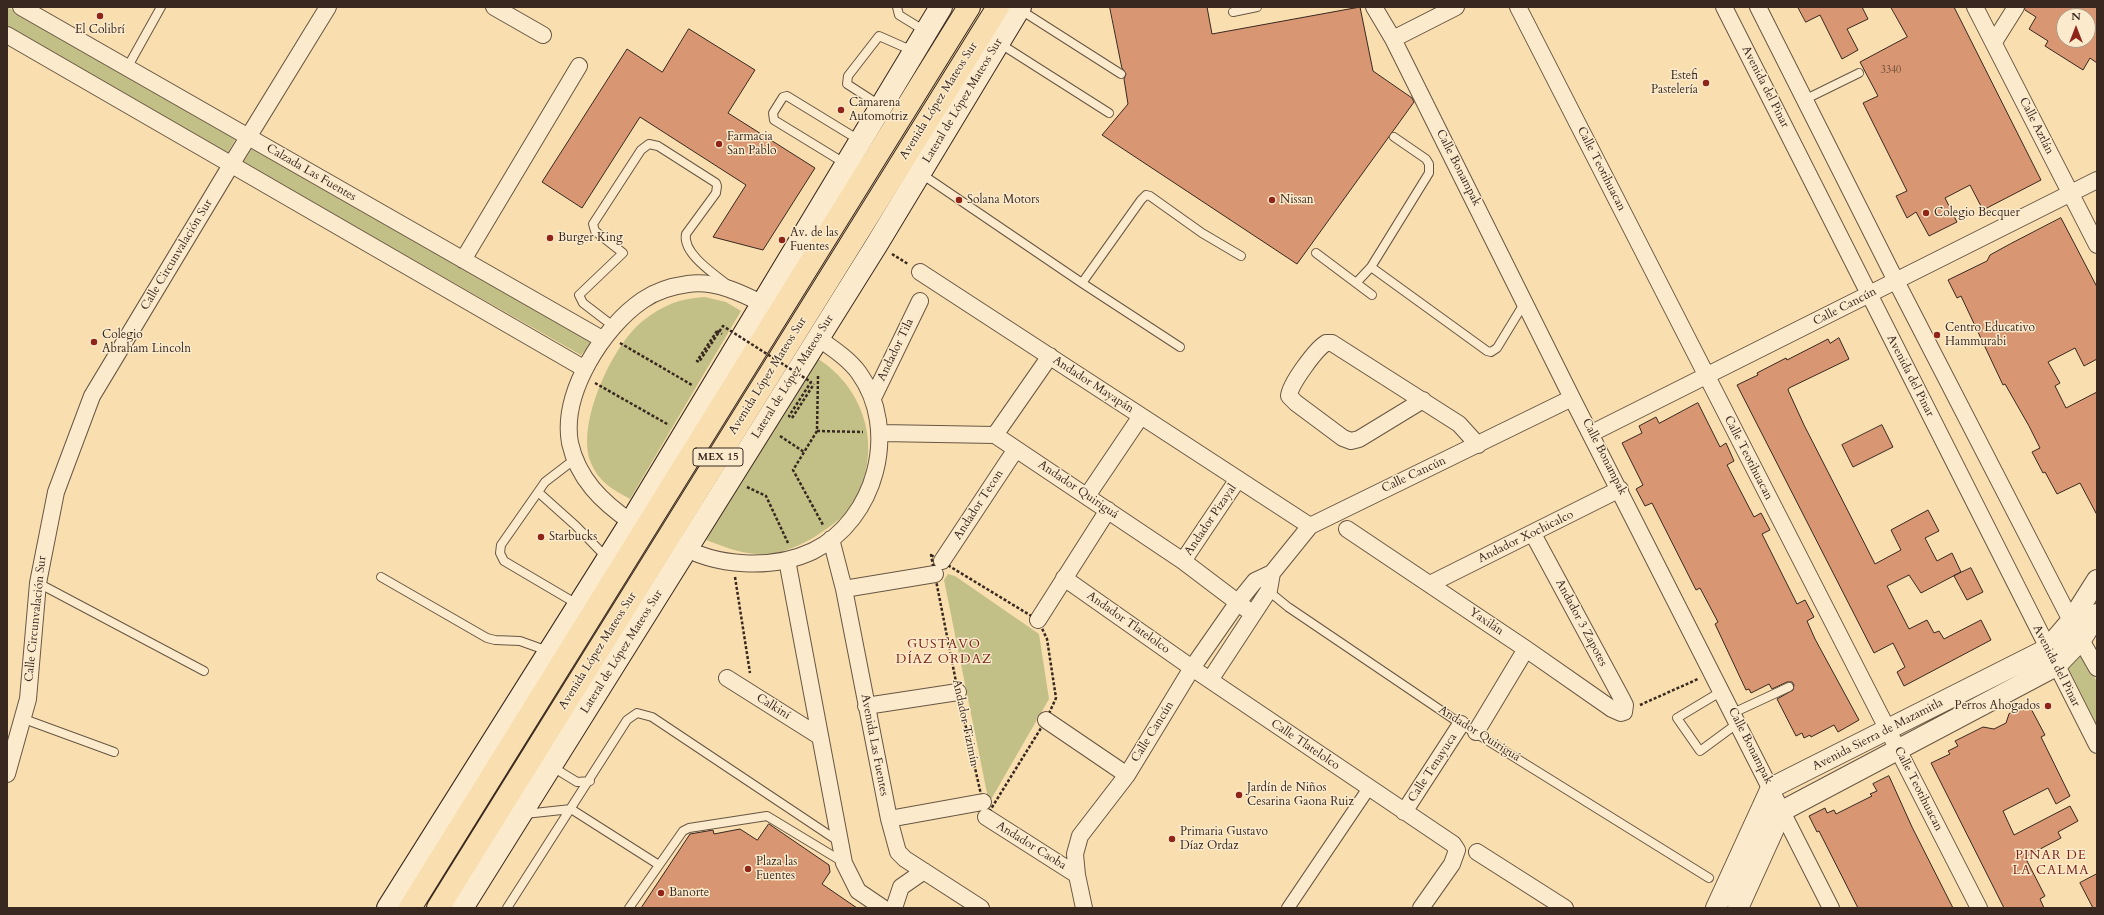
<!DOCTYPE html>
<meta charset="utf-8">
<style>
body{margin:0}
#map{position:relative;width:2104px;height:915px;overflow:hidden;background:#f9dfaf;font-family:Cardo,serif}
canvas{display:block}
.frame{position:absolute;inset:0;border:8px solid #382820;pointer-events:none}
.north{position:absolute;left:2056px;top:8px;width:40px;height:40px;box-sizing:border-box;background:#fbeacb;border:1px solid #ad9c87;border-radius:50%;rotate:0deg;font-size:11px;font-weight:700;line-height:16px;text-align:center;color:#382820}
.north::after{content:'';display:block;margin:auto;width:14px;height:18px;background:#8f2418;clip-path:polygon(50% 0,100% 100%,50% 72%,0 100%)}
</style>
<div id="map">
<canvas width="2104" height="915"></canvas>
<div class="frame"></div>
<div class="north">N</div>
</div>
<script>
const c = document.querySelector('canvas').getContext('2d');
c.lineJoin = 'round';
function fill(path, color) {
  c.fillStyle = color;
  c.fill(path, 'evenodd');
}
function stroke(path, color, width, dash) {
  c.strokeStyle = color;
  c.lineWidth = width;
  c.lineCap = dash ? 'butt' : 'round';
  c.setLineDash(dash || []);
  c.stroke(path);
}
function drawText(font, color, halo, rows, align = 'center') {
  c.font = font + ' Cardo,serif';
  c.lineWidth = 3;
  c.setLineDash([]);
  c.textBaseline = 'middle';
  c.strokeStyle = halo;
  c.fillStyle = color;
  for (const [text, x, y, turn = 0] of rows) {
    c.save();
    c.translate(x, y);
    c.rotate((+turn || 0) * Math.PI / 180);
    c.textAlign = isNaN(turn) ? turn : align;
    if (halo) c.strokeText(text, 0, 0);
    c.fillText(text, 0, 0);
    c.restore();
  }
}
fill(new Path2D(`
 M7,7L236,138L227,154L7,26Z
 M253,147L592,342L581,355L243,163Z
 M705,297L726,302L741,311L630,499C613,490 598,481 591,463C575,425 613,343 644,320C663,305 681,298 705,297Z
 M815,357C861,384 882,441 859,491C855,499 850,509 843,516C835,523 825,530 816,536C798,547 777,556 756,554C739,553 722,546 706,540Z
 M948,574L955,576L1039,634L1049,699L989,803L944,580Z
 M2080,649L2097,682V733L2063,667Z`), '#c3c087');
const building = new Path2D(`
 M1110,7H1207L1212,34L1360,7L1373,71L1412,98L1414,102L1297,264L1102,135L1128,104L1124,79L1126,74L1122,68Z
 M1798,7H1862L1868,19L1847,29L1858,50L1842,59L1820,15L1806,22Z
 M1891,7H1954L2041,180L1983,210L1970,185L1945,198L1957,222L1929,236L1916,212L1907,218L1896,196L1907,191L1863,103L1878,96L1860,62L1907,37Z
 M2025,7H2097V63L2090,58L2083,70L2045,46L2048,41L2029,29L2036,17L2025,10ZM2064,16H2088V40H2064Z
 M689,29L755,70L728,113L815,168L763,250L713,237L746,185L640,117L582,208L542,182L627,49L662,72Z
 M2061,218L2097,287V359L2084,366L2075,348L2048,362L2060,383L2055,386L2066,408L2097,392V515L2080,483L2057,494L2045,472L2043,473L2032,452L2040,448L2029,426L2005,384L2003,385L1961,296L1957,298L1948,280L1987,261L1990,255L2010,244Z
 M1839,338L1849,359L1789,388L1788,390L1804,425L1875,564L1901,550L1891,530L1928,510L1939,531L1925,538L1937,561L1952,553L1961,572L1921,593L1909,575L1887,586L1909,629L1927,620L1934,633L1939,631L1944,639L1981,620L1991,640L1904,686L1897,672L1905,667L1893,643L1874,653L1737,385L1758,375L1757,373L1786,358L1787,360L1828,339L1830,343Z
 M1698,403L1720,447L1726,443L1734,461L1727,465L1754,517L1761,513L1770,530L1762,534L1797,604L1805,600L1814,617L1807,621L1815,639L1859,720L1838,732L1834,725L1811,737L1810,735L1804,738L1802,733L1796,736L1777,699L1793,690L1794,685L1792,682H1787L1772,689L1769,684L1751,693L1749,689L1746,690L1715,624L1718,622L1700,588L1696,590L1652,503L1645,506L1636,489L1643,485L1622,443L1642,433L1639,426L1656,417L1659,423Z
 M1882,425L1893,447L1853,467L1842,445Z
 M1971,568L1983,592L1967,600L1954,576Z
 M2028,703L2045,735L2041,737L2070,796L2056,804L2048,788L2003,811L2014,835L2070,806L2078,821L2058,832L2061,838L2025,857L2045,896L2040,899L2044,908H2004L1931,763L1950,754L1948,751L1958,746L1955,741L1983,727L1994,729L2006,723L2009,714Z
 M1889,776L1912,827L1953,908H1858L1819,831L1817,832L1809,816L1825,808L1827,813L1834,810L1836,814L1872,796L1870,794L1877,791L1873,784Z
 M769,824L829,865L830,872L822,884L857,908H641L690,834L713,830L714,834L740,829L757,840Z
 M2097,874V908H2093L2080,883Z`);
fill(building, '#d89772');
stroke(building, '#382820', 1);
const service = new Path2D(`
 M897,7L899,15L925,31
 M1019,9L1121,74
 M1233,12L1257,7
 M999,43L1109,113
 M127,68L161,7
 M1804,100L1859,73
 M881,106L847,84L848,76L879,36L913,51
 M846,164L774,120L773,113L783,97L787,96L859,140
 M920,173L1082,283L1180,347
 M1316,253L1372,295
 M1371,267L1487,351L1491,352L1497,348L1525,302
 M1357,282L1371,267L1429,173V164L1426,159L1394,137
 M1082,283L1141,200L1146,195L1150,196L1202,233L1241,256
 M613,326L583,303L579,295L623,253L595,231L593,224L641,150L649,144L658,146L716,183L717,186L716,193L686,234C682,253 714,274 728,285
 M575,459L545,482L501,545L500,553L504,561L577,604
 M538,492L576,526L607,558
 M381,577L487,638L495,640L520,641L548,651
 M38,583L204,671
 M1266,589L1288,607L1461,724L1709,878
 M1722,691L1677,718L1700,751L1738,723
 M1733,713L1789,687
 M24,719L114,752
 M551,766L577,782L590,781
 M525,814L571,809L659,865
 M507,908L627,720L637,713L652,717L838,841
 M629,908L683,831L689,828L767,816L843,862`);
const pedestrian = new Path2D(`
 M1288,908L1369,788`);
const minor = new Path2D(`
 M21,7L602,339
 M494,7L543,35
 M1374,7L1393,39L1572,398L1831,908
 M1518,7L1979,908
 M1724,7L2097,745
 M1758,7L1896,281L2081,640L2097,668
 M1975,7L2097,245
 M7,35L585,369
 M1393,39L1456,7
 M1994,42L2016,7
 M463,260L579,66
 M920,272L1310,526
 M873,398L920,301
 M1423,400L1359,439L1351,441L1343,438L1296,403L1289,396C1290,384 1316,349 1326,343H1332L1459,424L1478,445
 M881,433L995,435L1183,561L1253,614
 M1592,433L2097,180
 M995,435L1050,356
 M1087,496L1141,416
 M631,522C602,502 578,479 570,443C561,393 603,327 643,300C656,291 673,286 688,284C718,280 745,295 771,308
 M1347,529L1526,649L1612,709L1621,713L1624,712L1625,705L1622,699L1533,534
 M831,539L844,589L889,819L898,852L905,859L981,908
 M678,544C715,567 773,570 813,551C876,520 900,430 859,373C849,359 832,348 818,338
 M787,560L844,863L858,891L883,908
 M942,561L1016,449
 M1183,561L1238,479
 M1064,578L1192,668L1453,844L1457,850L1452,864L1421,908
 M1430,584L1620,489
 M844,589L935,574
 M1038,620L1108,510
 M727,678L819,736
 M1210,680L1269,590L1272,573
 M866,706L958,692
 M1046,720L1127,775
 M1476,732L1526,649
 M7,774L28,699L38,583L56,492L92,396L231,165L328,7
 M1404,812L1461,724
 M986,817L1077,875
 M889,819L983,802
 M1477,852L1565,908
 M894,908L901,887L924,871
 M1084,908L1077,875L1075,854L1080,836L1127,775L1192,668L1238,602L1255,581L1272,573L1310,526L1572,398`);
const tertiary = new Path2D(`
 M1716,908L1771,788L2047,649L2071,621L2097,580
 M1738,908L1782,811L2056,666L2081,640L2097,614`);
const secondary = new Path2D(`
 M388,908L631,522L941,7
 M462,908L877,244L1020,7`);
const primary = new Path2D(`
 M410,908L969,7
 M438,908L998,7`);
stroke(service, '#685644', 10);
stroke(pedestrian, '#685644', 14);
stroke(minor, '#685644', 18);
stroke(tertiary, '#685644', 22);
stroke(secondary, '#382820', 24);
stroke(primary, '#382820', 24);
stroke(new Path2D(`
 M892,254L908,264
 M717,331L722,334
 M620,343L692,385
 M818,376L817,431L793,470L823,525
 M595,383L669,425
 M817,431L863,432
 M780,436L804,452
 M747,487L766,496L788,543
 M931,555L1038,620L1047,639L1056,698L1046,720L986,817L958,692Z
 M735,577L750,673
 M1640,705L1698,679`), '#382820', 2.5, [3, 2]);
stroke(service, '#fbeacb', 8);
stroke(pedestrian, '#fbeacb', 12);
stroke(minor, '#fbeacb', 16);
stroke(tertiary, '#fbeacb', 20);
stroke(secondary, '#fbeacb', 22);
stroke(primary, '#f9dfaf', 22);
stroke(new Path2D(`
 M717,331L697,361L699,362L723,326L811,382L789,416L792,418L814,384`), '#382820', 2.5, [3, 2]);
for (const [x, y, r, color] of [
 [100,16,4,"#8f2418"],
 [1706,83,4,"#8f2418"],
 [841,110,4,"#8f2418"],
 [719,144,4,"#8f2418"],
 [959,200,4,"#8f2418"],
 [1272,200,4,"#8f2418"],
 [1926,213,4,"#8f2418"],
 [550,238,4,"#8f2418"],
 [782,240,4,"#8f2418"],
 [1937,335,4,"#8f2418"],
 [94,342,4,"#8f2418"],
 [541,537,4,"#8f2418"],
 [2048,706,4,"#8f2418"],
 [1239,795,4,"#8f2418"],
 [1172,839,4,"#8f2418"],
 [748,869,4,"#8f2418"],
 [661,893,4,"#8f2418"]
]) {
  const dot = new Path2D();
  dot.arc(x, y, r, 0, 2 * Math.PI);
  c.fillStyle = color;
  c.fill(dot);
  stroke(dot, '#fbeacb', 1.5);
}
drawText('10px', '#604434', null, [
 ["3340",1891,71]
]);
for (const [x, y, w] of [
 [718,457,50]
]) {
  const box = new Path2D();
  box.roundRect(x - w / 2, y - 9, w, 18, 3);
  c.fillStyle = '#fbeacb';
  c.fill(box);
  stroke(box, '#382820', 1);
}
drawText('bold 11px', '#382820', null, [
 ["MEX 15",718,457]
]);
drawText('12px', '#382820', '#fbeacb', [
 ["El Colibrí",100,30,"center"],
 ["Estefi",1698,76,"right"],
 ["Pastelería",1698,90,"right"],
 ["Camarena",849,103],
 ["Automotriz",849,117],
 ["Farmacia",727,137],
 ["San Pablo",727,151],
 ["Solana Motors",967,200],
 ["Nissan",1280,200],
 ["Colegio Becquer",1934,213],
 ["Av. de las",790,233],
 ["Fuentes",790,247],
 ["Burger King",558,238],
 ["Centro Educativo",1945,328],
 ["Hammurabi",1945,342],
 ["Colegio",102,335],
 ["Abraham Lincoln",102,349],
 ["Starbucks",549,537],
 ["Perros Ahogados",2040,706,"right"],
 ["Jardín de Niños",1247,788],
 ["Cesarina Gaona Ruiz",1247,802],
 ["Primaria Gustavo",1180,832],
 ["Díaz Ordaz",1180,846],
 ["Plaza las",756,862],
 ["Fuentes",756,876],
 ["Banorte",669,893]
], 'left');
drawText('12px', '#382820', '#fbeacb', [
 ["Avenida del Pinar",1765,87,63],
 ["Avenida López Mateos Sur",939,101,-58],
 ["Lateral de López Mateos Sur",963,101,-59],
 ["Calle Aztlán",2036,126,63],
 ["Calle Bonampak",1458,168,63],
 ["Calle Teotihuacan",1601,169,63],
 ["Calzada Las Fuentes",311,173,30],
 ["Calle Circunvalación Sur",177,255,-59],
 ["Calle Cancún",1845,307,-27],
 ["Andador Tila",896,350,-64],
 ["Avenida López Mateos Sur",768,376,-58],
 ["Avenida del Pinar",1910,376,63],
 ["Lateral de López Mateos Sur",793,377,-58],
 ["Andador Mayapán",1093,385,33],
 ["Calle Bonampak",1604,457,63],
 ["Calle Teotihuacan",1748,458,63],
 ["Calle Cancún",1414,475,-25],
 ["Andador Quiriguá",1078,490,34],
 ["Andador Tecon",979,505,-57],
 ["Andador Pizayal",1211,520,-56],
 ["Andador Xochicalco",1526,537,-26],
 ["Calle Circunvalación Sur",36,619,-84],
 ["Yaxilán",1486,622,34],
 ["Andador Tlatelolco",1128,623,35],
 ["Andador 3 Zapotes",1581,623,62],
 ["Avenida López Mateos Sur",598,651,-58],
 ["Lateral de López Mateos Sur",622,652,-58],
 ["Avenida del Pinar",2056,666,63],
 ["Calkiní",773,707,32],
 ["Andador Tizimín",965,723,78],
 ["Calle Cancún",1153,732,-58],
 ["Andador Quiriguá",1479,734,32],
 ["Avenida Sierra de Mazamitla",1878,735,-27],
 ["Avenida Las Fuentes",874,745,79],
 ["Calle Tlatelolco",1305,745,34],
 ["Calle Bonampak",1750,746,63],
 ["Calle Tenayuca",1433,768,-57],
 ["Calle Teotihuacan",1918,789,63],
 ["Andador Caoba",1031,846,32]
]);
c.letterSpacing = '1px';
drawText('13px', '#7a1f14', '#fbeacb', [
 ["GUSTAVO",944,645],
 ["DÍAZ ORDAZ",944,660],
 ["PINAR DE",2051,856],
 ["LA CALMA",2051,871]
]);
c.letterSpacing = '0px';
</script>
